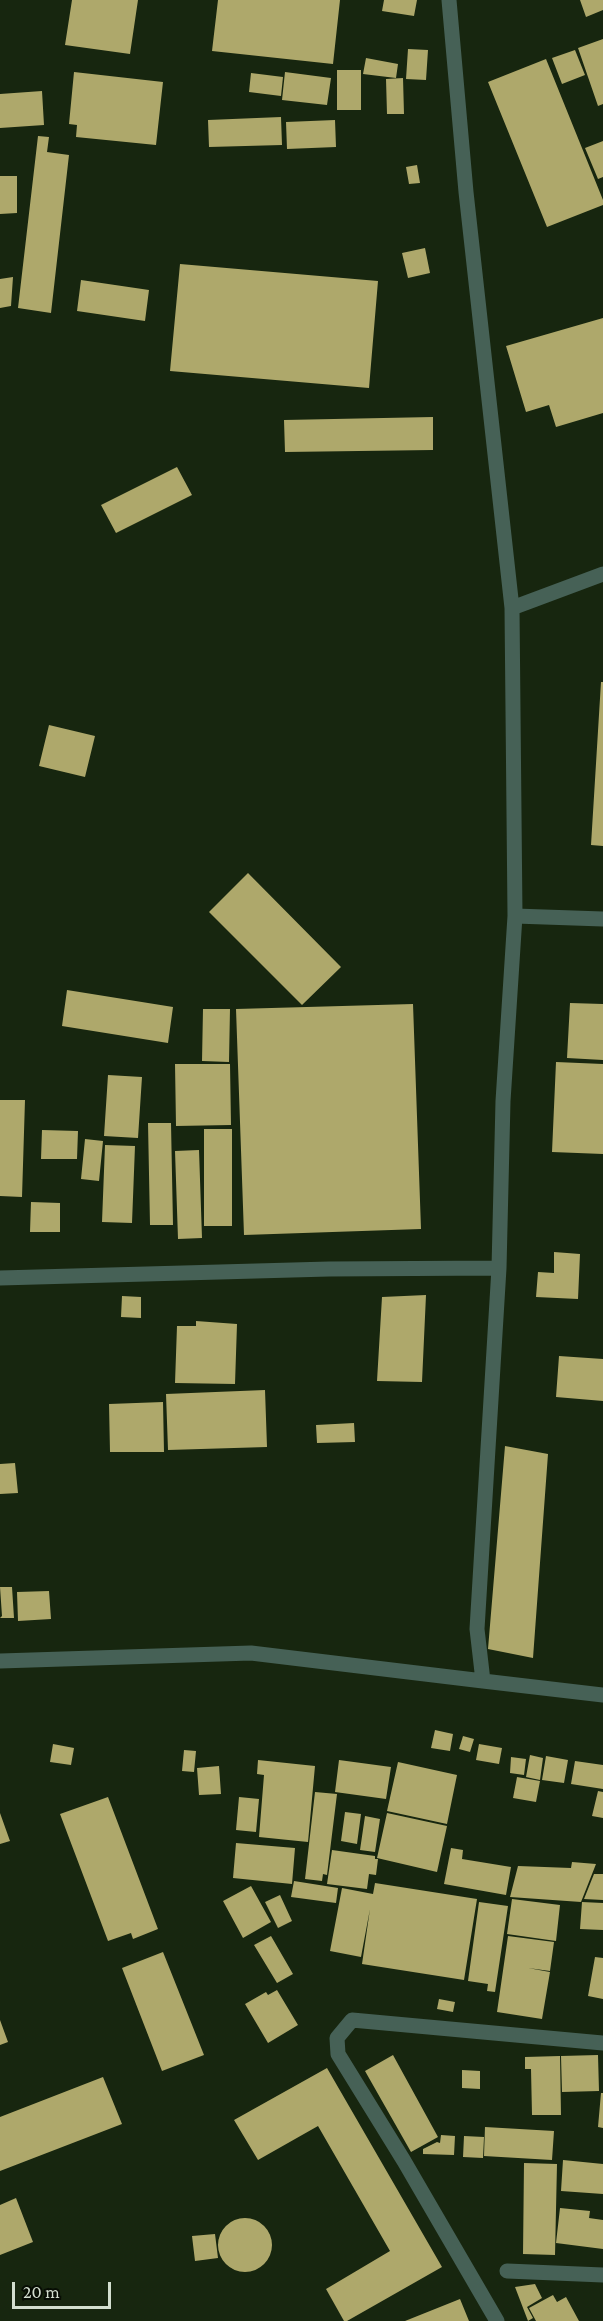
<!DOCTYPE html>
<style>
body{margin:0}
#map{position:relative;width:603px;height:2321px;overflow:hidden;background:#17260f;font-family:"Crimson Pro",serif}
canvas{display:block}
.scale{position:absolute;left:12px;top:2282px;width:99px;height:27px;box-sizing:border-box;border:3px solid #d3decf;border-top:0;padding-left:8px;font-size:18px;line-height:21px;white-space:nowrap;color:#d3decf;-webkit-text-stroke:4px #070d04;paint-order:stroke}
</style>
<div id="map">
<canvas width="603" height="2321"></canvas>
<div class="scale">20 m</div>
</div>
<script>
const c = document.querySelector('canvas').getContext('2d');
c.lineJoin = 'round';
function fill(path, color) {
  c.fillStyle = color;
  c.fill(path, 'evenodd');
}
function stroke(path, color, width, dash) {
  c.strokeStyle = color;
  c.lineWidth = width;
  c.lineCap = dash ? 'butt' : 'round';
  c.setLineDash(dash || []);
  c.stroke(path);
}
fill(new Path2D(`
 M72,0H138L130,54L65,45Z
 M218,0H340L333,64L212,51Z
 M384,0H417L414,16L382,11Z
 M580,0H603V10L586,17Z
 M603,39V104L598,106L578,48Z
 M408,49L428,50L426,80L406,79Z
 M575,50L585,75L562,84L552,58Z
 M366,58L398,64L396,78L363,74Z
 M546,59L603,200V205L547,227L488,82Z
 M337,70H361V110H337Z
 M74,72L163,82L156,145L76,137L77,125L69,124Z
 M285,72L331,78L327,105L282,100Z
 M251,73L283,77L281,96L249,92Z
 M403,78L404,114H387L386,79Z
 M42,91L44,125L0,128V94Z
 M281,117L282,145L209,147L208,120Z
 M335,120L336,147L287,149L286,122Z
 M38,136L49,137L47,152L69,155L51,313L18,308Z
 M603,141V177L598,179L585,148Z
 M417,165L420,183L409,184L406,167Z
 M0,176H17V213L0,214Z
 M425,248L430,273L408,278L402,253Z
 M180,264L378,281L369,388L170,371Z
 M13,277L11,306L0,308V279Z
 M81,280L149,290L145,321L77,311Z
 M603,318V413L556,427L549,405L526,412L506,346Z
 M433,417V450L285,452L284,420Z
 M177,467L192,495L116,533L101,505Z
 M601,682H603V846L591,845Z
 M49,725L95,736L85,777L39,766Z
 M248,873L341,967L302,1005L209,912Z
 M67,990L173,1007L168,1043L62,1026Z
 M570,1003L603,1004V1060L567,1058Z
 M413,1004L421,1229L244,1235L236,1009Z
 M203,1009H230L229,1062L202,1061Z
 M556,1062L603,1064V1154L552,1152Z
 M175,1064H230L231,1125L176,1126Z
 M108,1075L142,1077L138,1138L104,1136Z
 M0,1100H25L22,1197L0,1196Z
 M148,1123H171L173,1225H150Z
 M204,1129H232V1226H204Z
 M42,1130L78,1131L77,1159H41Z
 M85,1139L103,1141L99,1181L81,1179Z
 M105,1145L135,1146L132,1223L102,1222Z
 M199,1150L202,1238L178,1239L175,1151Z
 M31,1202L60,1203V1232H30Z
 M554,1252L580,1254L578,1299L536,1297L538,1272L554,1273Z
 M426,1295L422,1382L377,1381L382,1297Z
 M122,1296L141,1297V1318L121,1317Z
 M196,1321L237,1324L235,1384L175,1383L177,1326H196Z
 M559,1356L603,1359V1401L556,1397Z
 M265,1390L267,1447L168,1450L166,1394Z
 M163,1402L164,1452H110L109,1404Z
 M354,1423L355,1442L317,1443L316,1425Z
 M505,1446L548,1454L533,1658L488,1649Z
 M15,1463L18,1493L0,1494V1464Z
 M0,1587H12L14,1618H0L2,1616Z
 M49,1591L51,1619L18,1621L17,1592Z
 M435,1730L453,1734L450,1751L431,1748Z
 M463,1736L474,1739L470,1752L459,1749Z
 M53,1744L74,1748L71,1765L50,1762Z
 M479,1744L502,1748L499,1764L476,1760Z
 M184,1750L196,1751L194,1772L182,1771Z
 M530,1755L543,1758L540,1780L526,1777Z
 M546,1756L568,1760L564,1783L542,1780Z
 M511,1757L526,1759L524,1775L510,1773Z
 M258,1760L315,1766L308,1842L259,1837L264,1775L257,1774Z
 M339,1760L391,1767L386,1799L335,1792Z
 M575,1761L603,1765V1789L571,1784Z
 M398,1762L457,1775L447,1824L387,1811Z
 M219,1766L221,1794L199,1795L197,1768Z
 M517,1777L540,1781L536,1802L513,1798Z
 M598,1791L603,1792V1818L592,1816Z
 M315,1792L337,1794L327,1875L323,1874L322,1881L305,1879Z
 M108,1797L158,1929L133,1939L131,1933L108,1941L60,1814Z
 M239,1797L259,1799L256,1832L236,1830Z
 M345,1812L361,1814L357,1844L341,1841Z
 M0,1813L10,1841L0,1844Z
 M387,1813L447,1826L437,1872L377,1858Z
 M365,1816L380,1819L375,1852L360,1850Z
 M236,1843L295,1848L292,1884L233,1878Z
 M451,1848L463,1850L462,1859L511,1867L506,1895L444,1884Z
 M332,1850L375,1856V1859H378L376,1875L369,1874L367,1889L327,1884Z
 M572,1862L596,1864L581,1902L510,1897L518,1866L571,1868Z
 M594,1874H603V1900L584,1899Z
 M294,1881L338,1888L336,1903L291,1897Z
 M375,1883L477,1899L464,1980L362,1964L370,1909L361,1957L330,1951L342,1888L373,1894Z
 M251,1886L271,1922L243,1938L223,1901Z
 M280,1895L292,1921L278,1928L265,1902Z
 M512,1899L560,1905L556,1941L507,1934Z
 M479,1902L508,1906L495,1992L487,1991L488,1984L468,1981Z
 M582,1902L603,1903V1930L580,1929Z
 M271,1936L293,1974L277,1983L254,1945Z
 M508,1936L554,1942L550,1971L528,1968L550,1972L542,2019L497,2012Z
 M163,1952L204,2055L162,2071L122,1968Z
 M595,1957L603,1958V1999L588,1996Z
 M277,1990L298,2025L268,2043L245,2004L266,1992L268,1995Z
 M439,1999L455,2002L453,2012L437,2009Z
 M0,2020L8,2042L0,2045Z
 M393,2055L438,2137L411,2152L365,2071Z
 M598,2055L599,2091L562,2092L561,2056Z
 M560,2056L561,2115H532L531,2069H525V2057Z
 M327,2068L442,2267L347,2321H344L326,2289L390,2251L318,2126L258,2160L234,2120Z
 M462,2070L480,2071V2089L462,2088Z
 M103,2077L122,2124L0,2171V2117Z
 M601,2093H603V2128L598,2127Z
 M485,2127L554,2131L552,2160L484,2156Z
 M441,2135L455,2136L454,2155L423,2154V2149L437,2142L440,2143Z
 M464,2136L484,2137L483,2158L463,2157Z
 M563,2160L603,2164V2194L561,2191Z
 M524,2163L557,2164L555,2255L523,2254Z
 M16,2198L33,2242L0,2255V2205Z
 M560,2208L590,2211L589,2218L603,2220V2249L556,2243Z
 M218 2245a27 27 0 1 1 54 0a27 27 0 1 1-54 0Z
 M215,2234L218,2258L195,2261L192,2236Z
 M535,2284L542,2298L527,2307L533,2318L528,2321L515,2287Z
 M553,2295L557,2302L566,2297L579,2321H536L529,2308Z
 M460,2299L469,2321H405Z`), '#aea86b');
stroke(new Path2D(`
 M512,608L603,574
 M515,916L603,919
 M0,1278L329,1269L499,1268
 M0,1661L251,1653L483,1681L477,1629L499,1268L503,1101L515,916L512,608L466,192L449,0
 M483,1681L603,1695
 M507,2271L603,2275
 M497,2321L404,2161L338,2054L337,2038L352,2020L603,2043`), '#466156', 15);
</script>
